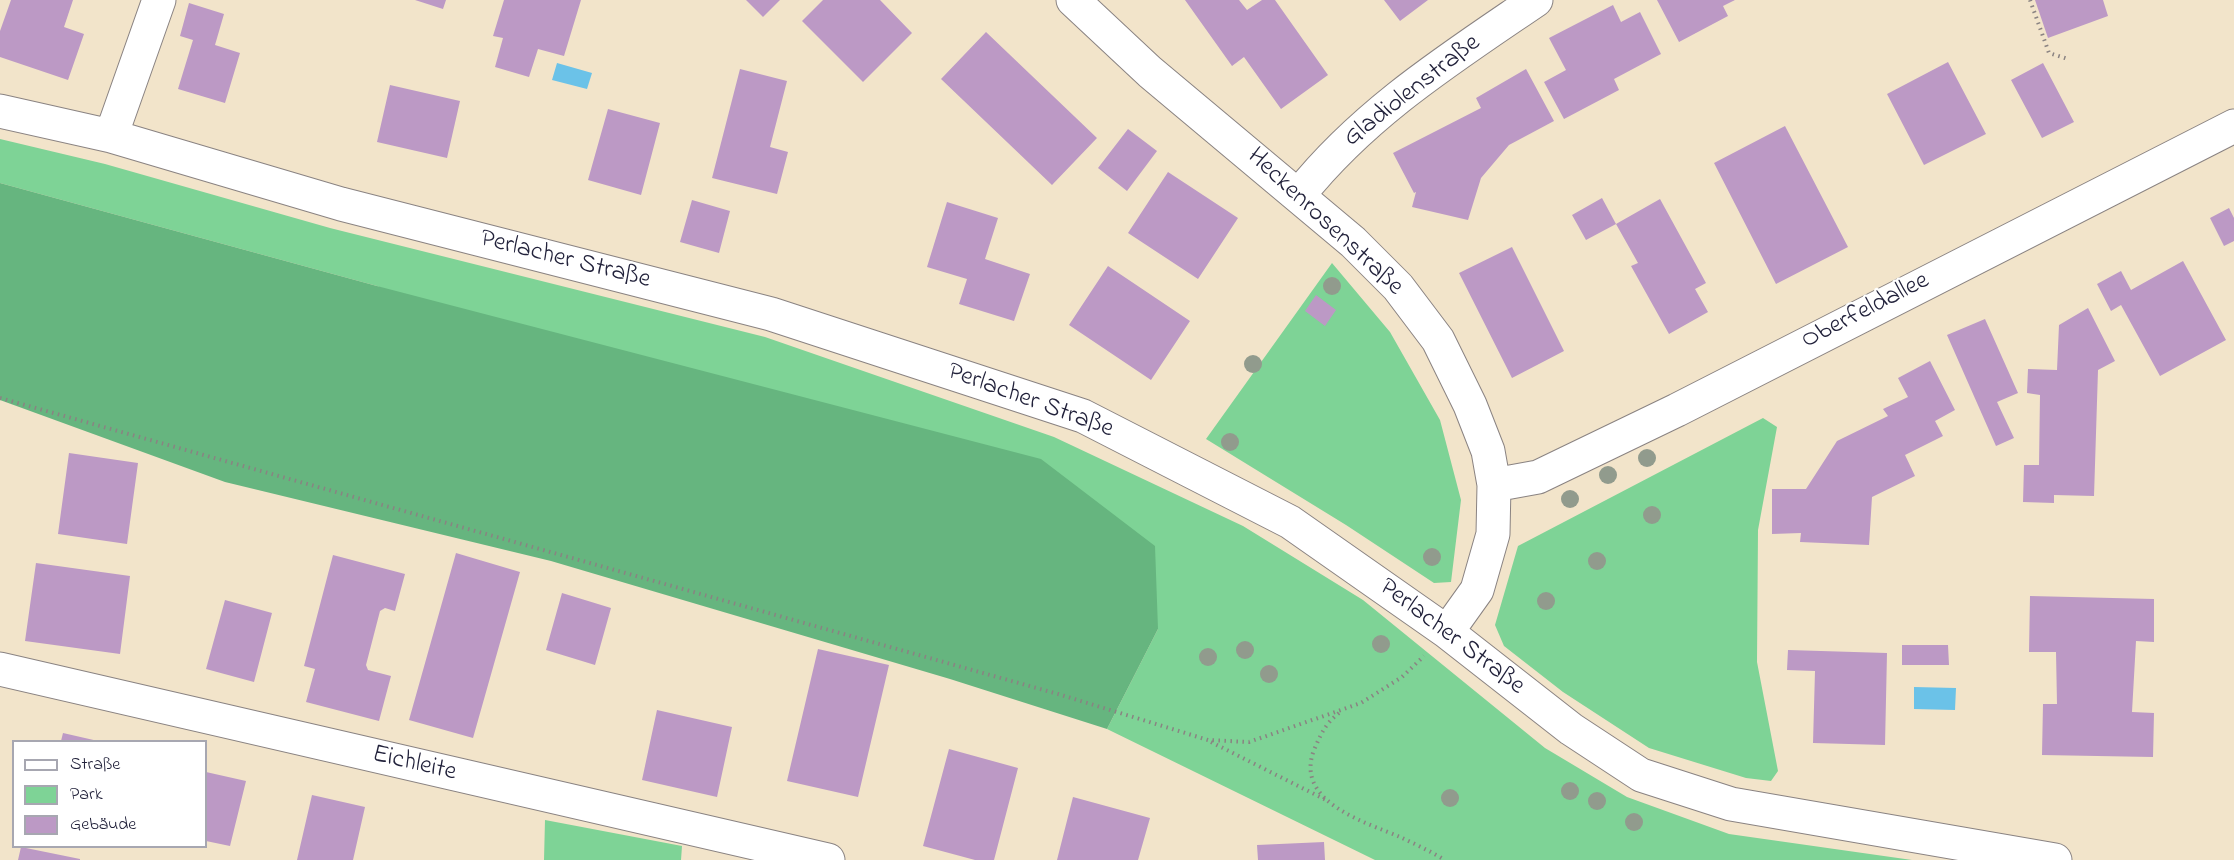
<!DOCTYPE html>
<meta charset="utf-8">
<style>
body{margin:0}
#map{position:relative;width:2234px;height:860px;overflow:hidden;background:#f2e4ca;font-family:"Indie Flower",sans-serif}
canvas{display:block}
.legend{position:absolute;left:12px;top:740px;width:195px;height:108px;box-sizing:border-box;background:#fff;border:2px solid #a7a7b1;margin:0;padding:8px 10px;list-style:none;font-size:18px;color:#22223b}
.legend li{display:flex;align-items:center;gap:12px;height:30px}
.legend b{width:30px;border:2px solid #a7a7b1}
</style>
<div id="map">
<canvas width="2234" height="860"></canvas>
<ul class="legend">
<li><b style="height:8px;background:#fff"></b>Straße</li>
<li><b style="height:16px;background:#7ed396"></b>Park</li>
<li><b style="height:16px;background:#bc99c5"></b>Gebäude</li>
</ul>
</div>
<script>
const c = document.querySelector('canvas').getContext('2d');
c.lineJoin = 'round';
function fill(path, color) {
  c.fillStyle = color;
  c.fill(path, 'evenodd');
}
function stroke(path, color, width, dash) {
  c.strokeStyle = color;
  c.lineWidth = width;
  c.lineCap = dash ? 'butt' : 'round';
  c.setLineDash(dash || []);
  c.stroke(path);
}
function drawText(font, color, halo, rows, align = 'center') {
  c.font = font + ' "Indie Flower",sans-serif';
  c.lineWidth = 4.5;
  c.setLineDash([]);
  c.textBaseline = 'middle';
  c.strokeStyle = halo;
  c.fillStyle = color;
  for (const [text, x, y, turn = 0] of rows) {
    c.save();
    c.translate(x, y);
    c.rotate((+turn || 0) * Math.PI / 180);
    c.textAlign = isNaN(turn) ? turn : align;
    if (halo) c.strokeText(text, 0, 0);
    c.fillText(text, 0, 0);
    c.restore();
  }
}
fill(new Path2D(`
 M0,139L105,164L330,228L765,337L1054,437L1243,526L1363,600L1545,748L1627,797L1729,834L1912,860H1375L1107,729L1158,629L377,286L0,183Z
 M1332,263L1390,332L1440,420L1461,500L1451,582L1434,583L1346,525L1206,439Z
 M1763,418L1777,427L1758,530L1757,662L1778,771L1771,781L1746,778L1649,748L1563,692L1504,646L1495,625L1518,546Z
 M545,820L682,846L681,860H544Z`), '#7ed396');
fill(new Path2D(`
 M0,183L377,286L1041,459L1155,546L1158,629L1107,729L950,679L551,561L225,482L0,400Z`), '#66b57f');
fill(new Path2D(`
 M557,63L592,73L587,89L552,80Z
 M1914,687L1956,688L1955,710L1914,709Z`), '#6bc2e8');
fill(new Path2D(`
 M11,0H73L64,27L84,34L68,80L0,57V31Z
 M415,0H446L443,9Z
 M504,0H581L564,56L538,49L529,77L495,67L503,38L493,36Z
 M746,0H780L763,17Z
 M823,0H880L912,33L863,82L802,21Z
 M1185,0H1239L1247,10L1262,0H1275L1328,75L1281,109L1244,57L1232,66Z
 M1384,0H1428L1400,21Z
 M1657,0H1735L1723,6L1728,16L1679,42Z
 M2035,0H2103L2108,16L2048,38Z
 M189,3L224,14L215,45L240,53L225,103L178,89L193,40L180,36Z
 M1613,5L1621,22L1640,12L1661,54L1614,79L1619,90L1564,119L1544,82L1566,70L1549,38Z
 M986,32L1097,138L1052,185L941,79Z
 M1948,62L1986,134L1924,165L1887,94Z
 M2043,63L2074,122L2042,138L2011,80Z
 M740,69L787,81L770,147L788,152L777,194L712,178Z
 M1526,69L1554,121L1509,145L1481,178L1468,220L1412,207L1416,192L1414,193L1393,153L1481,108L1476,98Z
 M390,85L460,101L447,158L377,142Z
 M608,109L660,123L641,195L588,180Z
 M1785,126L1848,247L1776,284L1714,163Z
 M1128,129L1157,151L1127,191L1098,168Z
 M1168,172L1238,218L1198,279L1128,233Z
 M1602,198L1616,224L1586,240L1572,215Z
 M1660,199L1706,283L1695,289L1708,312L1669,334L1631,266L1638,263L1616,224Z
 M692,200L730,211L719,253L680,242Z
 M947,202L998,218L985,259L1030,274L1014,321L959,304L967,279L927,267Z
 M2229,208L2234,218V241L2224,246L2210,218Z
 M1512,247L1564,351L1512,378L1459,273Z
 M2183,261L2226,340L2160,376L2121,305L2111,311L2097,284L2121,271L2131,290Z
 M1108,266L1190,321L1151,380L1069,325Z
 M1316,295L1336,310L1325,326L1305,311Z
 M2088,308L2115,361L2098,370L2094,496L2054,495V503L2023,502L2024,465H2039L2040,395L2027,393L2028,369L2057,370L2059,325Z
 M1985,319L2018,393L1997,402L2014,438L1996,446L1947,335Z
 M1930,361L1955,410L1935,421L1943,436L1905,455L1915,476L1872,497L1869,545L1800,542L1801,533L1772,534V489H1806L1837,441L1888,416L1883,409L1908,397L1898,378Z
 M69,453L138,463L127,544L58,534Z
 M456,553L520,572L473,738L409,720Z
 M333,555L405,574L395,611L385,608L380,611L366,665L368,670L391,676L379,721L306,702L315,669L304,666Z
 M36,563L130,576L120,654L25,641Z
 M562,593L611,608L595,665L546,650Z
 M2030,596L2154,599V642L2136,641L2132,712L2154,713L2153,757L2042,755L2043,704H2057L2056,652H2029Z
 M225,600L272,613L254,682L206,669Z
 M1902,645H1948L1949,665H1902Z
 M818,649L889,665L858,797L787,781Z
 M1788,650L1887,653L1885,745L1813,743L1815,671L1787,670Z
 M657,710L732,727L717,797L642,780Z
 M63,733L98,741H61Z
 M949,749L1018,768L994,860H975L923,846Z
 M206,772L246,781L230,846L206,841Z
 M312,795L365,807L353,860H297Z
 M1073,797L1150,818L1138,860H1057Z
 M1324,842L1325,860H1258L1257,845Z
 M21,847L80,859V860H18Z`), '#bc99c5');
const minor = new Path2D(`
 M1073,0L1150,72L1353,242L1398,287L1438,340L1470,405L1488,451L1494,485L1493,534L1477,590L1447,632
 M0,111L111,136L341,204L771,314L1083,416L1290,522L1447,632L1571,729L1641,775L1731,804L2055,860
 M111,136L159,0
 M1299,195C1364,113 1451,58 1536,0
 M1494,485L1538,477L1677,410L2234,126
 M0,669L828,860`);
stroke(minor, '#8a8382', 35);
stroke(new Path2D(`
 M2030,0L2049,53L2068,59
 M0,398L1058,694L1208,740L1249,742L1361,703L1402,677L1424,656
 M1339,713C1325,724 1321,734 1314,750C1294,802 1365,822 1400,837C1415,844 1430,851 1445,860
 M1211,742L1328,801`), '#8a8382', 4, [1.5, 4.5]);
stroke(minor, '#fff', 33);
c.fillStyle = '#919b8d';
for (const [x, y] of [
 [1332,286],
 [1253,364],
 [1230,442],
 [1647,458],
 [1608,475],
 [1570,499],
 [1652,515],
 [1432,557],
 [1597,561],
 [1546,601],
 [1381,644],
 [1245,650],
 [1208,657],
 [1269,674],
 [1570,791],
 [1450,798],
 [1597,801],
 [1634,822]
]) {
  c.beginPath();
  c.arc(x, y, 9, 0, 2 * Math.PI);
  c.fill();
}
drawText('26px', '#22223b', '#fff', [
 ["Gladiolenstraße",1413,92,-38],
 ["Heckenrosenstraße",1324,223,43],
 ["Perlacher Straße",565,261,14],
 ["Oberfeldallee",1866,312,-27],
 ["Perlacher Straße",1030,402,20],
 ["Perlacher Straße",1451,638,37],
 ["Eichleite",414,765,13]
]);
</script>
